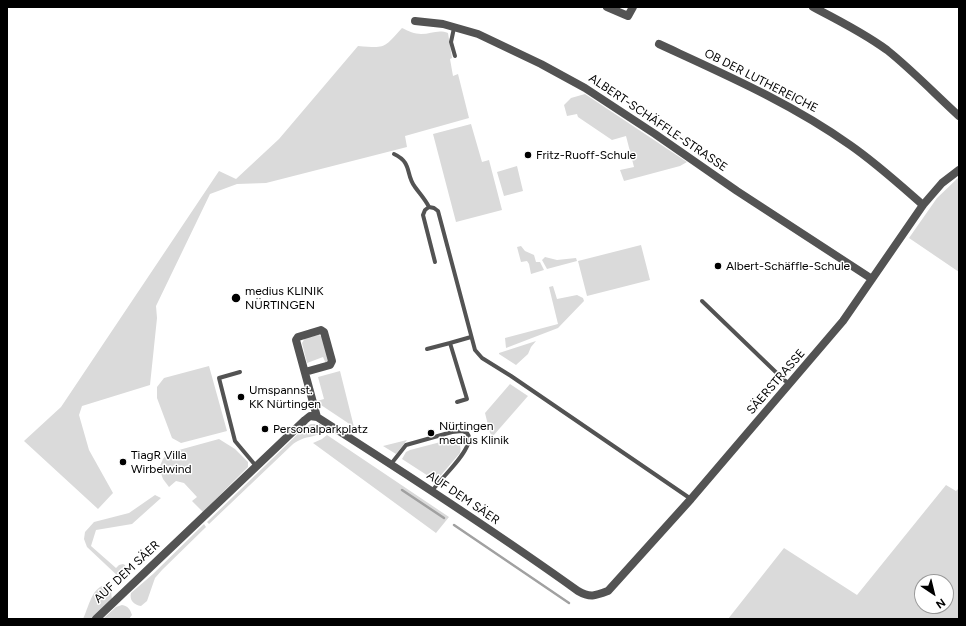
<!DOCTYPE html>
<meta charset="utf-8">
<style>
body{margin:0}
#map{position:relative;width:966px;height:626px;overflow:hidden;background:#fff;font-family:Figtree,sans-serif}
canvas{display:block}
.frame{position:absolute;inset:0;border:8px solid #000;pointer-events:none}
.north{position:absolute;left:914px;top:574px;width:40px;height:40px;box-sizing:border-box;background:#fff;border:1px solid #999;border-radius:50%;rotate:145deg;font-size:11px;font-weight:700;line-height:16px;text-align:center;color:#000}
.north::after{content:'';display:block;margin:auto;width:14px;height:18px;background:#000;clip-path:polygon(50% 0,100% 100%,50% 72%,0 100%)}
</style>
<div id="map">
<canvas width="966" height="626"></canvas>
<div class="frame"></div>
<div class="north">N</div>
</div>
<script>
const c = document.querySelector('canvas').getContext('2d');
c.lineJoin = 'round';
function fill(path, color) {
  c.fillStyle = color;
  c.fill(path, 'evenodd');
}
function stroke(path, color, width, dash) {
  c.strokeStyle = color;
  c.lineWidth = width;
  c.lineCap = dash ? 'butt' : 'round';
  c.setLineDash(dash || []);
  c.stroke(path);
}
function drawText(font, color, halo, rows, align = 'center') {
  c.font = font + ' Figtree,sans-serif';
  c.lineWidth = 3;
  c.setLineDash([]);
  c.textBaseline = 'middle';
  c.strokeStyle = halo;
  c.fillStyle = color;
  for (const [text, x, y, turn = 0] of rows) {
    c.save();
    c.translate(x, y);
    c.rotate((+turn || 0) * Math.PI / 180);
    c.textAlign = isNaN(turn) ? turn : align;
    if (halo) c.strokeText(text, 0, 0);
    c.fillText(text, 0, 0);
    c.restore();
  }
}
fill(new Path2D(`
 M402,28C408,31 415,34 421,34C431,34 438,29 448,33L452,58L450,59L453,76L458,74L469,118L405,136L407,147L266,183L237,184L210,194L156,306L157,318L150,385L82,406L79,415L89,450L113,493L98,509L24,441L61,407L219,171L236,179L279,139L358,46C386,48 383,49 402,28Z
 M585,94L687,162L680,166L624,181L620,170L634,167L626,136L612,140L578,117L577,114L567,116L564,105L571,98Z
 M471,124L482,162L489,160L502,210L456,222L433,134Z
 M517,166L523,191L504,196L497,172Z
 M959,177V272L909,238L937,198Z
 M641,245L650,280L587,296L578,261Z
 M521,246L525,251L534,255L536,262H540L544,270L531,274L529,264L527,261L521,262L517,247Z
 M545,257L557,260L576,258L577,261L547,269L542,260Z
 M553,286L557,299L577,295L583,298L584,301L558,328L506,348L505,338L558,324L549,287Z
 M319,335L323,338L329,360L326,364L323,357L307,363L302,343L305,338Z
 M536,341L531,347L528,354L516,365L499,354V353Z
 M209,366L227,431L181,443L172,438L157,398V387L164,378Z
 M340,371L354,427L318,403L317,401L324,399L318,377Z
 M510,384L528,396L493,436L490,433L485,413Z
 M311,424H320L323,428C318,439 309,435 300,440C297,441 294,443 292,445L209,524L207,522L304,428Z
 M327,435L449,517L436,533L313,443L322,439Z
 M219,439L235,449L248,462V467L203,512L192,501L197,497L184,483L176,481L169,487L163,479L159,468L163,459L168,453Z
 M452,439C459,442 462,446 460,453L436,481L402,459L406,452L410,450Z
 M407,440L396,454L383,446Z
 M946,485L956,491L959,488V619H728L784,548L857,595ZM922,582H946V606H922Z
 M155,495L161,498L132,524L96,530L91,546L116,568L119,565L123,564L125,565L127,573L121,579L87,547L84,539L85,532L94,522L129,513Z
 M204,524L206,527L162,570L155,578L147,601L141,606C134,605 129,600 131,593L153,574Z
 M102,586L108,588L111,591L112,600L92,619H83C88,609 91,591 102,586Z
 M122,605C128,606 130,609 132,615L129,619H103L116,607Z`), '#dadada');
stroke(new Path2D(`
 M402,490L444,518
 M454,525L569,603`), '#a1a1a1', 2.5);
stroke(new Path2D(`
 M454,28L451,42L455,56
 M394,154C413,163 405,174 415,187C420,194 425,199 429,207
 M435,262L423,215L425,210L429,207L434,208L438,211L475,350L482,358L511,376L691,499
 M702,301L784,380L790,384
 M427,349L450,343
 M240,372L219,378L235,441L256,466
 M457,402L467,399L450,343L471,337
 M391,464L406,445L452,432L462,431L467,433C470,437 470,440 468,444C462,460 442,477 432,491`), '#535353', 4);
stroke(new Path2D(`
 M607,7L628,16L633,7
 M813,7C838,20 864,33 887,50C912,70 935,94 959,116
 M415,21L443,24L478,34L541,64L585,88L655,134L737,191L872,279
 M659,44C724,74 791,103 850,145C876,163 899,184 923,205
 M305,372L330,365L332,361L324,332L321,330L298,337L296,340L317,417
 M96,619L305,420L310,416L317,417C405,473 493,530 578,591C590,598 595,596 608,591L691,499L843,321L923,205L942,183L959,170`), '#535353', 8);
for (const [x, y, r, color] of [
 [528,155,4,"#000"],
 [718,266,4,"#000"],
 [236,298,5,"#000"],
 [241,397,4,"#000"],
 [265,429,4,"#000"],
 [431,433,4,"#000"],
 [123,462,4,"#000"]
]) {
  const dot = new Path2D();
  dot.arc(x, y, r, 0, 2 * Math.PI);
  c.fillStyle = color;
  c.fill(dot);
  stroke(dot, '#fff', 1.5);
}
drawText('12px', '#000', '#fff', [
 ["OB DER LUTHEREICHE",761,81,27],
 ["ALBERT-SCHÄFFLE-STRASSE",658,123,34],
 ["SÄERSTRASSE",776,382,-49],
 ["AUF DEM SÄER",463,498,34],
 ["AUF DEM SÄER",127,572,-43]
]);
drawText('12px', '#000', '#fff', [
 ["Fritz-Ruoff-Schule",536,155],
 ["Albert-Schäffle-Schule",726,266],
 ["medius KLINIK",245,291],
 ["NÜRTINGEN",245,305],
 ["Umspannst.",249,390],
 ["KK Nürtingen",249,404],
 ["Nürtingen",439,426],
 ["medius Klinik",439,440],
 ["Personalparkplatz",273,429],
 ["TiagR Villa",131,455],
 ["Wirbelwind",131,469]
], 'left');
</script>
